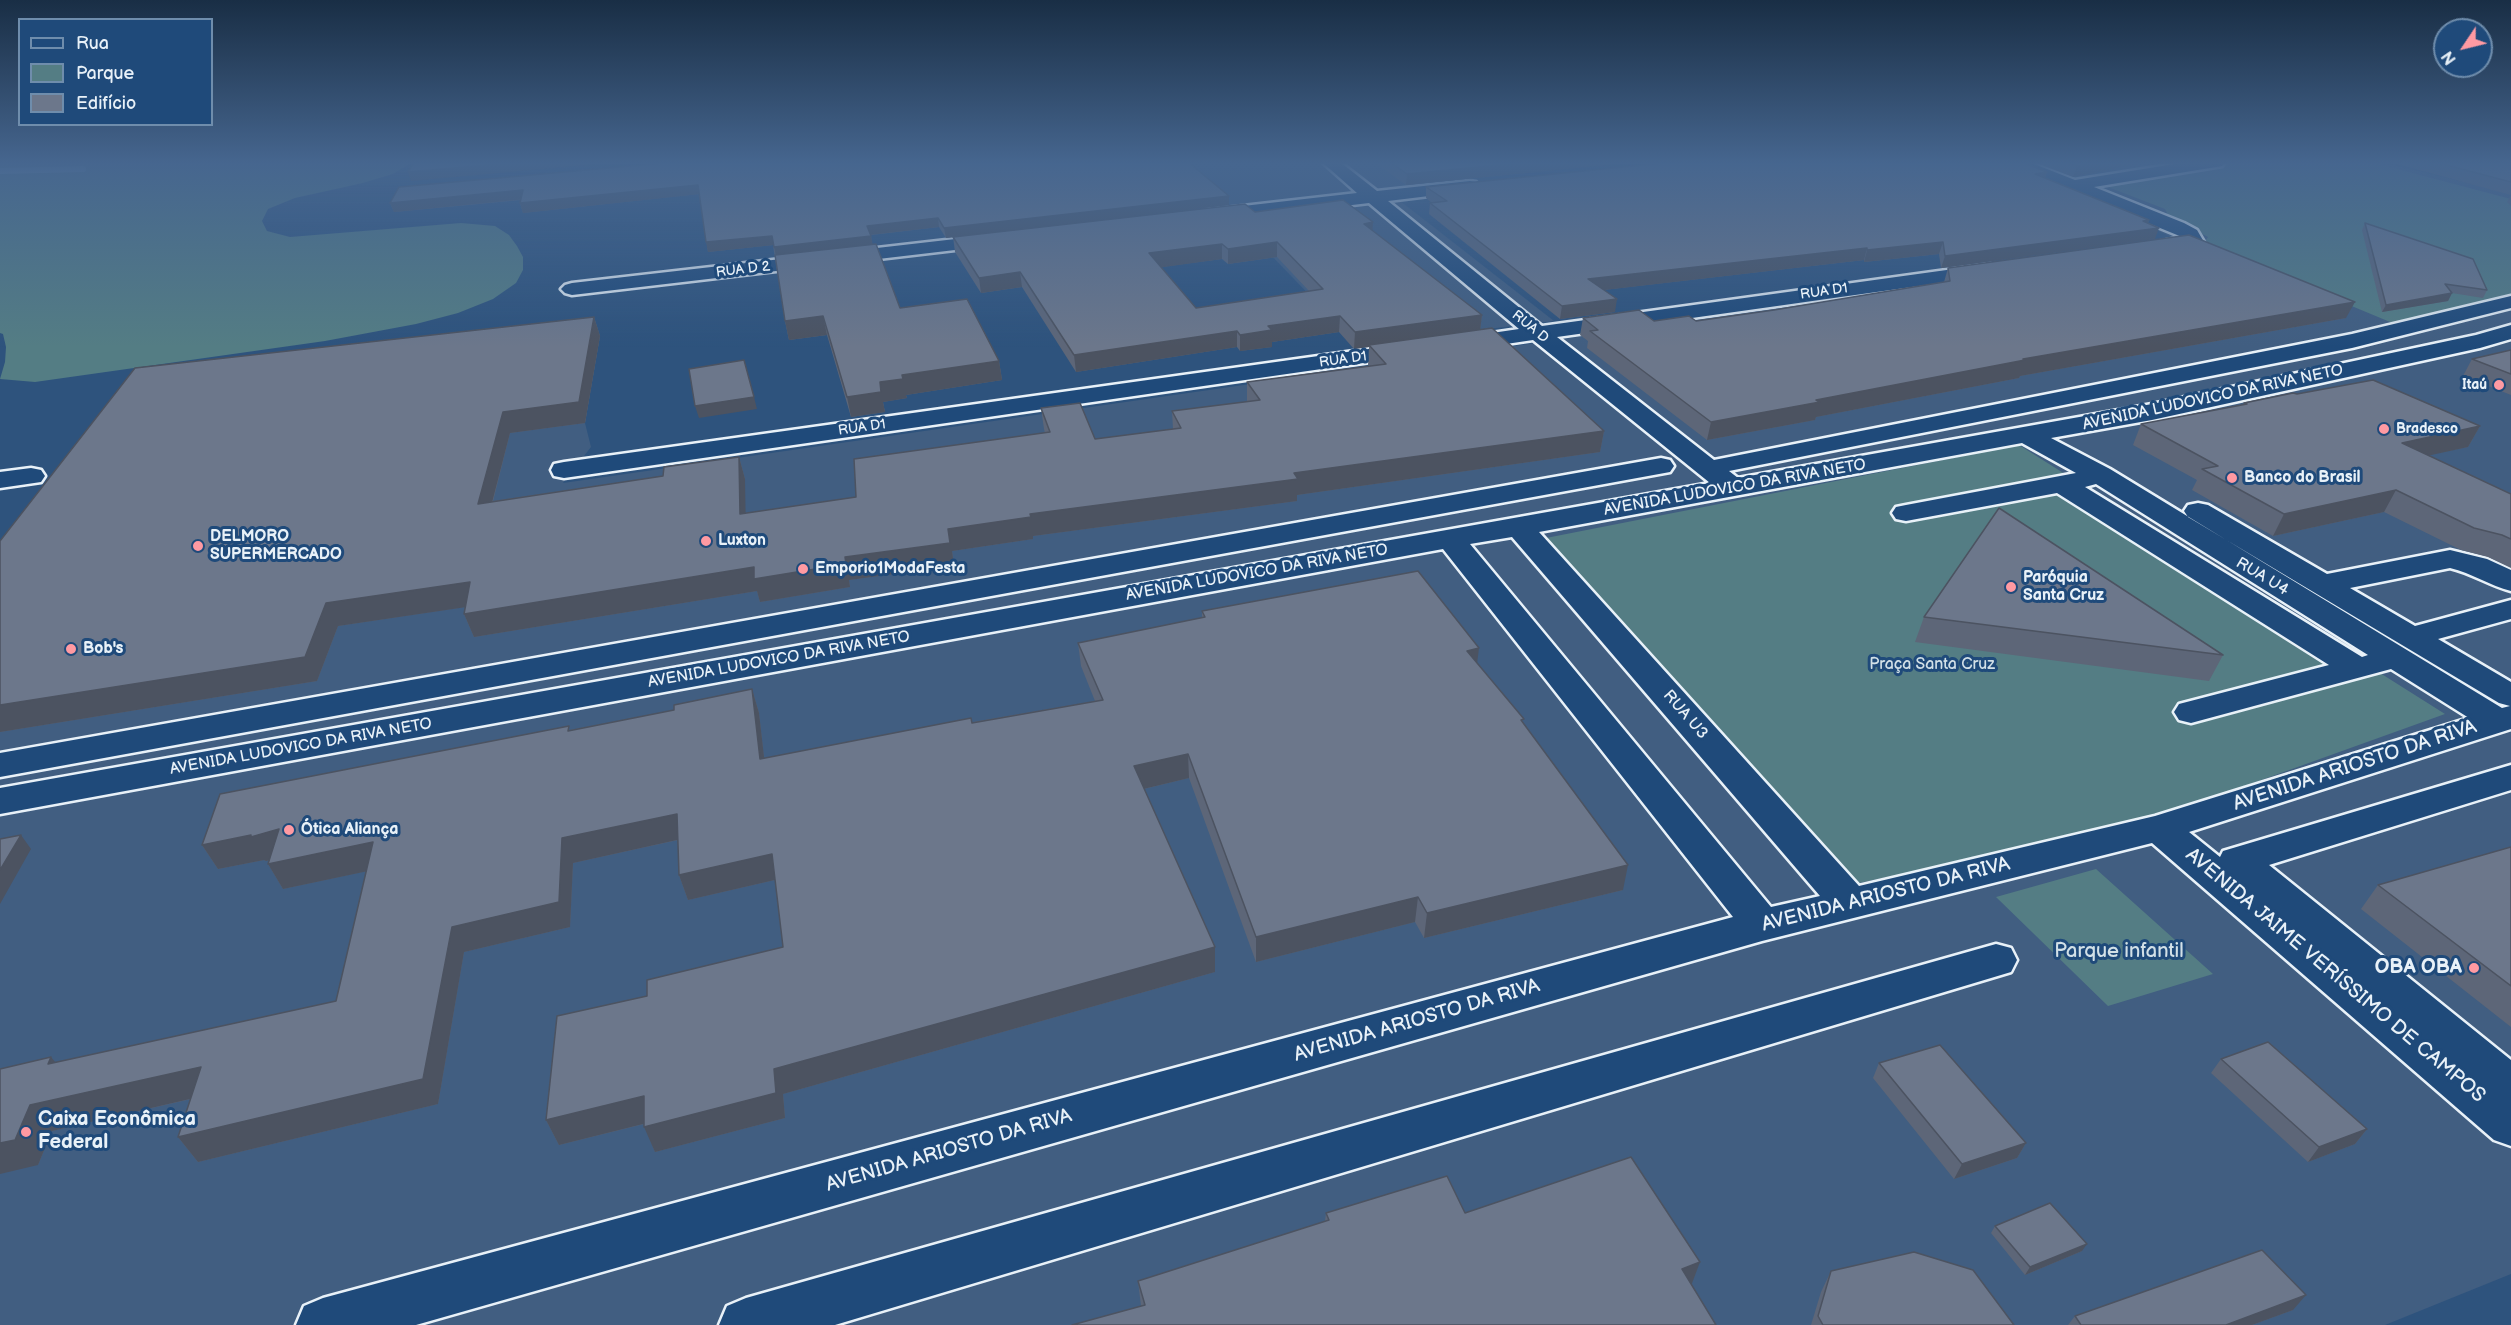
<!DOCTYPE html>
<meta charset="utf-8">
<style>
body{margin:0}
#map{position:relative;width:2511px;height:1325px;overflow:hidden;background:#2e537d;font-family:"Balsamiq Sans",sans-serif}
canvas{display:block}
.legend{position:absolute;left:18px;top:18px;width:195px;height:108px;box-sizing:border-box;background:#1f4a7a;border:2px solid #6f8dac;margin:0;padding:8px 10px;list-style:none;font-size:18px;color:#e8f1f8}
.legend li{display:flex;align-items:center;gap:12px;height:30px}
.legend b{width:30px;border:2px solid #6f8dac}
.north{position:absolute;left:2433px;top:18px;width:60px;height:60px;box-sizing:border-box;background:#1f4a7a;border:2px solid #6f8dac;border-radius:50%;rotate:235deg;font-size:16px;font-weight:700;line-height:24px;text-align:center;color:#e8f1f8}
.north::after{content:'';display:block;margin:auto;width:21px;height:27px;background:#ff9aa2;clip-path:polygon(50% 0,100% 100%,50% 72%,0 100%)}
</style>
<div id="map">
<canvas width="2511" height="1325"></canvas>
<ul class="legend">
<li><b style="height:8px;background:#1f4a7a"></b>Rua</li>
<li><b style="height:16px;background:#547d84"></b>Parque</li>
<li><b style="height:16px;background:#6c778b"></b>Edifício</li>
</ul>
<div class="north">N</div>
</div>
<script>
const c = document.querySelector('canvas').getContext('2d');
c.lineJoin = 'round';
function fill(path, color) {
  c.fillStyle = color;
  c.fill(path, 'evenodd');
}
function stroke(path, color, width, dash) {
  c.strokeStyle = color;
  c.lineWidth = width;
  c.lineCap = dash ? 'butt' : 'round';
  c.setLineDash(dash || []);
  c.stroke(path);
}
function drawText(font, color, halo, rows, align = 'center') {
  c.font = font + ' "Balsamiq Sans",sans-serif';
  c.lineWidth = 6;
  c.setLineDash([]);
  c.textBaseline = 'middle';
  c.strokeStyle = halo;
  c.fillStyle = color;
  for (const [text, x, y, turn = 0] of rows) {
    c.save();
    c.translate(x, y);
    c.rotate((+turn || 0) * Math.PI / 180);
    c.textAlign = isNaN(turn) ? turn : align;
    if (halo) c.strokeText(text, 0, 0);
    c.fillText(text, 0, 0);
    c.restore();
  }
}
fill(new Path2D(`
 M1190,162H1410L1437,182L1399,200L1554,321L1389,341L1351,338L1239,222L1202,207L1197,169Z
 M2012,162H2381L2506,192L2511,191V1274L2385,1325H0V556L146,388L600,336L585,423L591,447L563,483L1723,316L2199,250Z`), '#415e81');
fill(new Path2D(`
 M0,162H413L393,174L363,183L295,198L268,209L262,221L267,231L290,237L461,223L495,226L509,235L517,246L523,257V270L516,283L493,299L458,313L416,324L325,341L35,382L0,379L5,362L6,347L3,334L0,333Z
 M2208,162H2371L2511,199V304L2407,329L2207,246L2204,243L2208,237L2169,217L2165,209L2095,182Z
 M2019,445L2445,714L2139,824L1859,883L1546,538Z
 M2096,869L2213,974L2108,1006L1996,897Z`), '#547d84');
stroke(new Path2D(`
 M0,171L83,169`), '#86aac4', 6);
const minor = new Path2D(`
 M1322,162H1340L1377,191L1470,181L1476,182L1479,186L1476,190L1470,191L1388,201L1542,326L1990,264L1997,266L2000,270L1997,274L1990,276L1557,337L1714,460L2352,334L2511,296V308L2352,348L1729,471L1738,478L2152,404L2476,335L2511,325V339L2480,348L2152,420L2051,438L2110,469L2502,708L2510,706L2499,703L2188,517L2184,511L2188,505L2198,503L2208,505L2327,574L2450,550L2487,559L2511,570V591C2490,586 2472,573 2450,568L2350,588L2415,626L2511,600V619L2438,639L2511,682V729L2189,832L2220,857L2223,851L2511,765V790L2269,865L2511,1060V1146L2494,1140L2152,843L1762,941L416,1325H296L304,1306L323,1298L1733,917L1443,549L0,814V788L1710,483L1533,340L1459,351L1451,349L1448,344L1451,339L1519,329L1369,203L1208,222L1201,220L1199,216L1201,212L1208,210L1357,193ZM2022,443L2076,473L1906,505L1896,507L1892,513L1896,519L1906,521L2057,493L2329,665L2179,704L2174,712L2179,720L2191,723L2391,669L2469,718L2155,816L1859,886L1539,532ZM2096,484L2368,655L2362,657L2085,487ZM1512,537L1820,896L1771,907L1470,544Z
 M2006,162H2029L2075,180L2187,162H2225L2222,166L2216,167L2094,187L2184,223L2197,230L2204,242L2201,246C2185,250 2164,256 2148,252L2145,248L2148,244L2182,237L2009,166Z
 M999,234L1006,236L1009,240L1006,244L572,295L565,293L561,289L565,285L572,283Z
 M1411,343L1419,345L1423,350L1419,355L564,478L554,476L551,470L554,464L564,462Z
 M1661,458L1670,460L1674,466L1670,472L0,777V753Z
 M31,468L41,470L45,476L41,482L0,488V472Z
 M1996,944L2011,948L2017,960L2011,972L835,1325H719L727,1306L746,1298Z`);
stroke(minor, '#e8f1f8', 5);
fill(minor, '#1f4a7a');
fill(new Path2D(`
 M675,162L1229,196V205L946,238L939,227L871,235L872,244L900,308L999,361L1002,380L906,395L907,398L883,402L885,412L851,417L827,335L789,340L785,321L773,245L708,252L699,194L523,213L520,203L521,200L394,212L390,203Z
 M1374,162H1635L1406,185Z
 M2034,162H2147L2073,177Z
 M2389,162H2511V195Z
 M2047,172L2045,178L2149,220L2148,223L2155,239L1941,268L1939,254L1864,262V260L1603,290L1615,312L1560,319L1429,214L1430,203H1432L1426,198V187Z
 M2511,195V206L2507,202Z
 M1255,212L1372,230L1482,315L1480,329L1604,431L1600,452L1297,495V501L1033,536V539L952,551L954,566L849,580L850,587L760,602L757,591L474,637L464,614L465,607L338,626L317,681L0,732V541L594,317L600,336L585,423L510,433L493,501L663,476L739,457L745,479V513L856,497L1045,433L1044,429L1041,408L1095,439L1173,429L1172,411L1247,402V382L1369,366L1368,365L1369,347L1354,349L1339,332L1272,342V347L1240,351L1237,347L1076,372L1022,287L981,293L955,252L953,237ZM1277,257L1309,291L1196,308L1161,267L1222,259L1228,264Z
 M2365,223L2487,290L2483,298L2452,293L2448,301L2382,312L2362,230Z
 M1948,268L2346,318L2020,376L2019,378L1816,417L1815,420L1707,440L1587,348L1588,341L1580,335L1583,318L1654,321H1696L1774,310L1944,282Z
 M2511,350V395L2463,376L2472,359Z
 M2297,394L2480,426L2468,447L2428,455L2511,494V568L2488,557L2461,550L2384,512L2273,536L2192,490L2197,480L2133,445L2141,424L2243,405L2244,403Z
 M1202,611L1477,663L1523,724L1623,890L1424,938L1415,922L1256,962L1189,778L1144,789L1215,947V972L783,1094L785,1118L655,1152L644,1124L559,1145L546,1120L647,996L783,947L775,880L688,900L679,875L678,840L573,863L570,927L464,952L438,1104L198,1162L178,1137L191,1099L52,1131L38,1165L51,1057L55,1063L336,1001L367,871L283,889L268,864L269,860L266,861L264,860L218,869L202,845L570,730L674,710L752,689L759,713L764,758L1095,701L1081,666L1078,643L1202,618Z
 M1924,617L2223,655L2209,681L1915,642Z
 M2511,847V1027L2361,909L2378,885Z
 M2221,1059L2367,1129L2355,1144L2308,1162L2211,1073Z
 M1879,1063L2026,1143L2017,1158L1954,1179L1873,1078Z
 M1326,1213H1465L1700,1262L1141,1306L1138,1281L1325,1221Z
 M1995,1226L2082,1251L2025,1275L1991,1233Z
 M1831,1271L2014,1325H1811L1821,1292Z
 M2293,1310L2252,1325H2068L2075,1316Z`), '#5d6678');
fill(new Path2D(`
 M522,162H620L411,181L408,172Z
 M1529,162H1635L1406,185L1407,174Z
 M2098,162H2147L2073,177L2077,166Z
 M2047,172L2043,183L2035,174Z
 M698,185L700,194L523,213L520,203Z
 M523,190L526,199L394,212L390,203Z
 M1229,196V205L946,238L944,228Z
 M938,218L939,227L869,235L867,226Z
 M2149,220L2146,229L2159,228L2155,239L1941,268L1945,256Z
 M1373,222L1372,237L1364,224Z
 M772,236L774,245L708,252L706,242Z
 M871,236L873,246L776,257L774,247Z
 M1277,242V257L1228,264V249Z
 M1943,242L1939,254L1864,262L1867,250Z
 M1222,244V259L1150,269L1149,253Z
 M1867,248L1864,260L1587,292L1588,279Z
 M1020,272L1022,287L981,293L979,278Z
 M2452,293L2448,301L2382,312L2386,305Z
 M1617,299L1615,312L1560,319L1562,306Z
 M2355,302L2346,318L2020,376L2019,378L1816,417L1815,420L1707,440L1711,422L1816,400L2023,359Z
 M1482,315L1480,331L1369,345V347L1354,349L1355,332Z
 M823,316L827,335L789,340L785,321Z
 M1340,316L1339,332L1272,342V347L1240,351V335L1268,326Z
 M594,317L600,336L585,423L510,433L486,526L478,504L503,412Z
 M1237,331V347L1076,372L1074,355Z
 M999,361L1002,380L906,395L907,398L883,402L885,412L851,417L847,397L880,382L902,375Z
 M754,397L757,409L699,418L695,406Z
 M2480,426L2468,447L2390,464L2402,443Z
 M1604,431L1600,452L1297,495V501L1033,536V539L952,551L954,566L849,580L850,587L760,602L757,591L474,637L464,614L754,567L845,557L948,529L1030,514L1294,473Z
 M739,457L745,479L746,537L740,514Z
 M2396,490L2384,512L2273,536L2284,514Z
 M470,582L480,605L338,626L317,681L0,732V705L326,603Z
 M1479,648L1476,672L1467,651Z
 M752,689L759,713L767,783L760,759Z
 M1188,754L1189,778L1135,791L1134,766Z
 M677,814L686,838L573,863L570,927L464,952L438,1104L198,1162L178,1137L452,927L562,838Z
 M279,829L293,854L266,861L264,860L218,869L202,845Z
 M21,835L31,849L0,904V870Z
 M373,842L387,867L283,889L268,864Z
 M772,854L779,879L688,900L679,875Z
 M1628,865L1623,890L1424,938L1427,913Z
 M1418,897L1415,922L1256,962V937Z
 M1215,947V972L783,1094L785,1118L655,1152L644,1127L774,1069Z
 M51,1057L72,1082L48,1064Z
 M201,1067L220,1092L52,1131L38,1165L0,1174V1143L30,1105Z
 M644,1096L655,1121L559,1145L546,1120Z
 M2367,1129L2355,1144L2308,1162L2319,1147Z
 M2026,1143L2017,1158L1954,1179L1962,1164Z
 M2087,1244L2082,1251L2025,1275L2030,1267Z
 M1700,1262L1691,1286L1682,1269Z
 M2306,1295L2293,1310L2252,1325H2226Z`), '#4c5361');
const building = new Path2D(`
 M414,162H522L408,172Z
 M675,162H1188L1229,196L944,228L938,218L867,226L871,236L774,247L772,236L706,242L698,185L520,203L523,190L390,203L399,187Z
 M1390,162H1529L1407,174Z
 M1673,162H2022L2047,172L2035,174L2149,220L2143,221L2159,228L1945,256L1943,242L1867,250V248L1588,279L1617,299L1562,306L1430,203L1447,201L1426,187Z
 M2066,162H2098L2077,166Z
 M2435,162H2511V182Z
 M1343,200L1373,222L1364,224L1482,315L1355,332L1340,316L1268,326L1272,330L1240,335L1237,331L1074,355L1020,272L979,278L953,237L1245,204L1255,212ZM1277,242L1323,289L1196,308L1149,253L1222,244L1228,249Z
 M2365,223L2473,259L2487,290L2445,284L2452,293L2386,305Z
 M2189,235L2355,302L2023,359L2025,360L1816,400L1820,402L1711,422L1590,331L1598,330L1583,318L1639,310L1654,321L1689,316L1696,321L1774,310L1950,281L1948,268Z
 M876,244L900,308L967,299L999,361L902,375L903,379L880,382L881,392L847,397L823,316L785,321L775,255Z
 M594,317L579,402L503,412L478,504L663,476L664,467L739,457L740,514L856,497L854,459L1050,432L1041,408L1080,403L1095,439L1181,428L1172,411L1260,400L1247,382L1386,364L1369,345L1492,328L1604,431L1294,473L1298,479L1030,514L1031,517L948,529L950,543L845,557L846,564L754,579V567L464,614L470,582L326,603L305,657L0,705V541L135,368Z
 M2511,350V374L2472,359Z
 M744,360L754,397L695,406L689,369Z
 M2373,380L2480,426L2402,443L2511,494V539L2502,535L2474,528L2396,490L2284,514L2202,469L2218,466L2141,424L2247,404L2244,403L2293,393L2297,394Z
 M1999,508L2223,655L1924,617Z
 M1418,571L1479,648L1467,651L1524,719L1521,720L1628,865L1427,913L1418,897L1256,937L1188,754L1134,766L1215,947L774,1069L776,1093L644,1127V1096L546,1120L557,1016L647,996V980L783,947L772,854L679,875L677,814L562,838L559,902L452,927L423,1079L178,1137L201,1067L30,1105L15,1140L0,1143V1069L51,1057L48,1064L336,1001L373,842L268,864L279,829L251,837V835L202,845L220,794L569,726L568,731L674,710V705L752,689L760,759L971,718L972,723L1103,700L1078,643L1205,617L1202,611Z
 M21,835L0,870V839Z
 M2511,847V986L2378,885Z
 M2268,1042L2367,1129L2319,1147L2221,1059Z
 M1940,1045L2026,1143L1962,1164L1879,1063Z
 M1631,1157L1700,1262L1682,1269L1716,1325H1072L1145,1305L1138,1281L1329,1220L1326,1213L1447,1176L1465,1213Z
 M2050,1203L2087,1244L2030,1267L1995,1226Z
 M2262,1250L2306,1295L2226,1325H2081L2075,1316Z
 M1914,1252L1973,1270L2014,1325H1823L1818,1316L1831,1271Z`);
fill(building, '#6c778b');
stroke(building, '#4c5361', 1.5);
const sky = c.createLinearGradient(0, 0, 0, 347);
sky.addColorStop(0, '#192e45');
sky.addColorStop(0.47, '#46668f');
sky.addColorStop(1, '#46668f00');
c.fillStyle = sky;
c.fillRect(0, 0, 2511, 347);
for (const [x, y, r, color] of [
 [2499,385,6,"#ff9aa2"],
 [2384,429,6,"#ff9aa2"],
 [2232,478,6,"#ff9aa2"],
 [706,541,6,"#ff9aa2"],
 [198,546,6,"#ff9aa2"],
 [803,569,6,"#ff9aa2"],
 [2011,587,6,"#ff9aa2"],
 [71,649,6,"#ff9aa2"],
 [289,830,6,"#ff9aa2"],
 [2474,968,6,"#ff9aa2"],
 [26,1132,6,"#ff9aa2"]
]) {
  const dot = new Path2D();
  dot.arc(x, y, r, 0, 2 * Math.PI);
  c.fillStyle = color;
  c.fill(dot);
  stroke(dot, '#1f4a7a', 2);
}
drawText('14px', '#e8f1f8', '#1f4a7a', [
 ["RUA D 2",743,270,-7],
 ["RUA D1",1824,292,-8],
 ["RUA D",1530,327,39],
 ["RUA D1",1343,360,-8],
 ["RUA D1",862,428,-8]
]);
drawText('bold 14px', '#e8f1f8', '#1f4a7a', [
 ["Itaú",2487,385],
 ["Bradesco",2396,429,"left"]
], 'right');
drawText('16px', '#e8f1f8', '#1f4a7a', [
 ["AVENIDA LUDOVICO DA RIVA NETO",2213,398,-12],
 ["AVENIDA LUDOVICO DA RIVA NETO",1735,488,-10],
 ["AVENIDA LUDOVICO DA RIVA NETO",1257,573,-10],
 ["RUA U4",2262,577,31],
 ["AVENIDA LUDOVICO DA RIVA NETO",779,660,-10],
 ["RUA U3",1685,715,49],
 ["AVENIDA LUDOVICO DA RIVA NETO",301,747,-10]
]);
drawText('bold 16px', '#e8f1f8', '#1f4a7a', [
 ["Banco do Brasil",2244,478],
 ["DELMORO",210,537],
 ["SUPERMERCADO",210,555],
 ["Luxton",718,541],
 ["Emporio1ModaFesta",815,569],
 ["Paróquia",2023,578],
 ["Santa Cruz",2023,596],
 ["Bob's",83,649],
 ["Ótica Aliança",301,830]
], 'left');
drawText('16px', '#d2e0e7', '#1f4a7a', [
 ["Praça Santa Cruz",1932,665]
]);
drawText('20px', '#e8f1f8', '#1f4a7a', [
 ["AVENIDA ARIOSTO DA RIVA",2355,766,-18],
 ["AVENIDA ARIOSTO DA RIVA",1886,895,-14],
 ["AVENIDA JAIME VERÍSSIMO DE CAMPOS",2335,976,40],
 ["AVENIDA ARIOSTO DA RIVA",1417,1021,-16],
 ["AVENIDA ARIOSTO DA RIVA",949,1151,-16]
]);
drawText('20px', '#d2e0e7', '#1f4a7a', [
 ["Parque infantil",2119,952]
]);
drawText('bold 20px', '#e8f1f8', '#1f4a7a', [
 ["OBA OBA",2462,968],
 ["Caixa Econômica",38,1120,"left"],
 ["Federal",38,1143,"left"]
], 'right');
</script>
